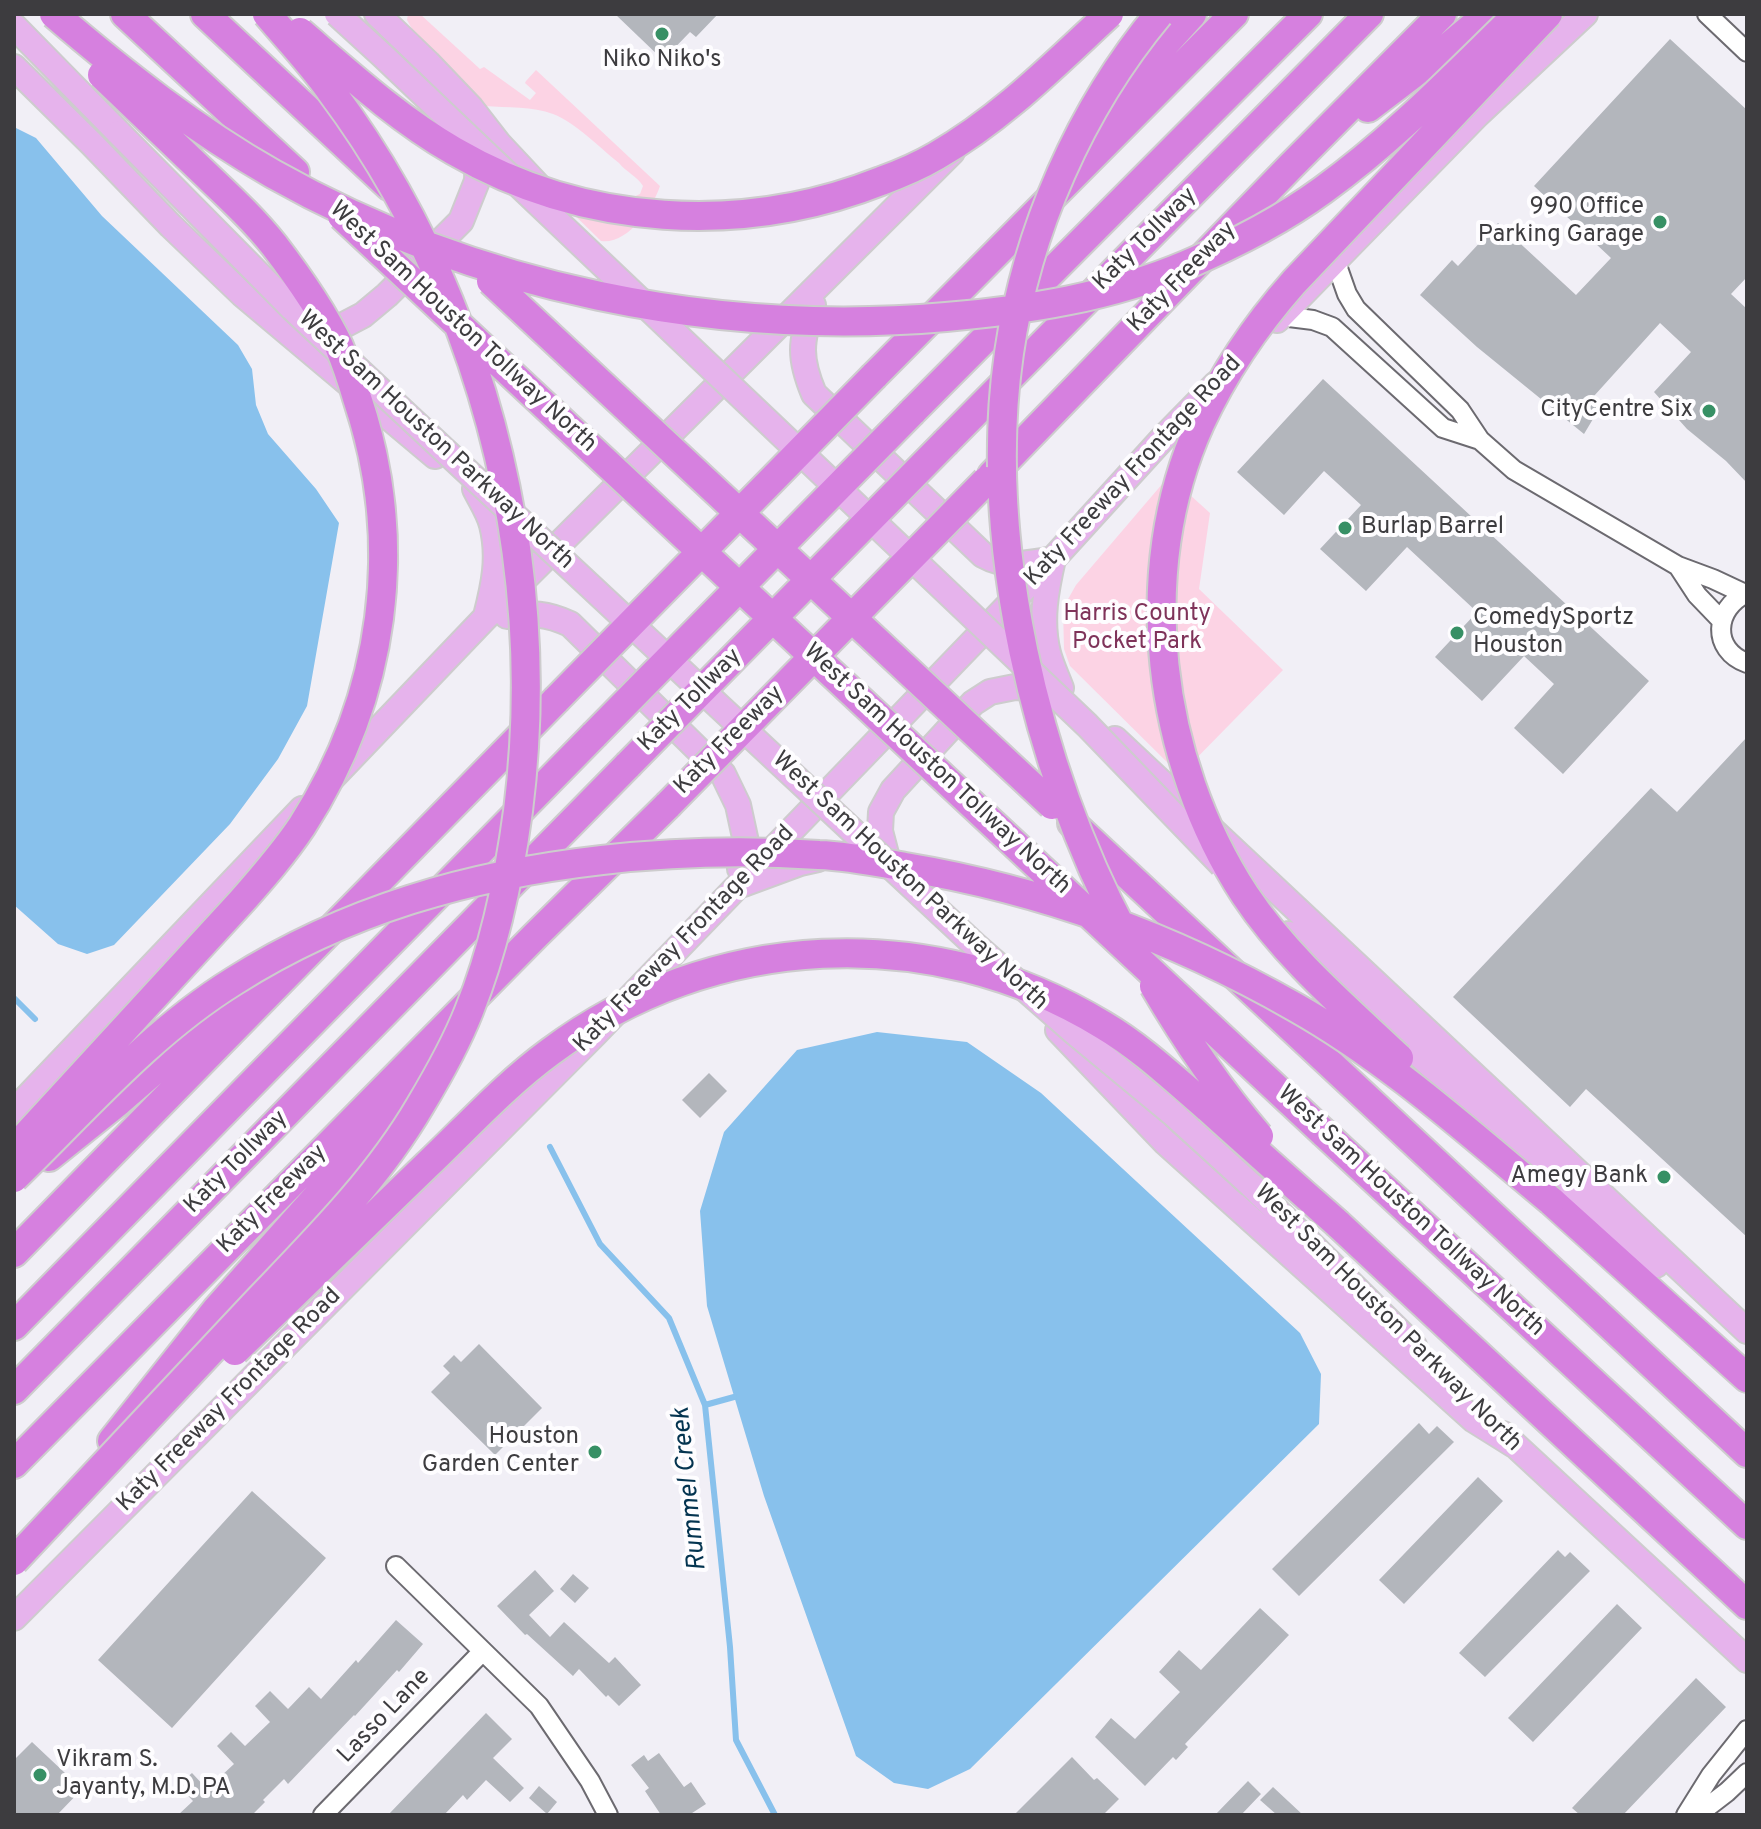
<!DOCTYPE html>
<style>
body{margin:0}
#map{position:relative;width:1761px;height:1829px;overflow:hidden;background:#f1eff6;font-family:Overpass,sans-serif}
canvas{display:block}
.frame{position:absolute;inset:0;border:16px solid #3d3c3f;pointer-events:none}
</style>
<div id="map">
<canvas width="1761" height="1829"></canvas>
<div class="frame"></div>
</div>
<script>
const c = document.querySelector('canvas').getContext('2d');
c.lineJoin = 'round';
function fill(path, color) {
  c.fillStyle = color;
  c.fill(path, 'evenodd');
}
function stroke(path, color, width, dash) {
  c.strokeStyle = color;
  c.lineWidth = width;
  c.lineCap = dash ? 'butt' : 'round';
  c.setLineDash(dash || []);
  c.stroke(path);
}
function drawText(font, color, halo, rows, align = 'center') {
  c.font = font + ' Overpass,sans-serif';
  c.lineWidth = 8;
  c.setLineDash([]);
  c.textBaseline = 'middle';
  c.strokeStyle = halo;
  c.fillStyle = color;
  for (const [text, x, y, turn = 0] of rows) {
    c.save();
    c.translate(x, y);
    c.rotate((+turn || 0) * Math.PI / 180);
    c.textAlign = isNaN(turn) ? turn : align;
    if (halo) c.strokeText(text, 0, 0);
    c.fillText(text, 0, 0);
    c.restore();
  }
}
fill(new Path2D(`
 M408,14H420L480,69L484,67L530,100L536,93L525,83L526,81L536,70L660,186C653,208 627,245 601,241L556,197L622,202L640,194L643,186C637,176 626,172 619,163C600,148 576,123 553,114C533,106 507,108 485,106L442,60L416,36L407,20Z
 M1169,476L1210,513L1199,589L1283,670L1180,775L1070,666L1064,649L1063,608L1076,585Z`), '#fcd3e4');
fill(new Path2D(`
 M14,127L36,138L102,216L238,345L252,369L256,405L268,434L316,489L339,523L307,706L278,759L230,824L114,945L87,954L58,944L14,905Z
 M877,1032L967,1042L1041,1093L1300,1333L1321,1374L1319,1424L970,1769L928,1789L894,1783L856,1756L764,1496L707,1306L700,1211L724,1132L797,1050Z`), '#88c1ec');
stroke(new Path2D(`
 M14,998L35,1019
 M550,1147L600,1244L669,1318L705,1405L730,1647L736,1740L775,1815
 M705,1405L734,1397`), '#88c1ec', 6);
fill(new Path2D(`
 M615,14H718L696,37L690,32L663,60Z
 M1670,39L1747,110V277L1731,294L1747,309V483L1726,461L1687,429L1654,392L1691,352L1660,323L1594,396L1602,404L1584,434L1477,347L1420,295L1452,260L1458,266L1498,223L1576,295L1611,258L1534,186Z
 M1323,379L1649,681L1563,774L1514,728L1554,684L1524,656L1482,701L1435,657L1477,612L1407,547L1366,591L1320,549L1361,505L1324,471L1284,515L1237,472Z
 M1747,737V1237L1586,1089L1570,1107L1453,997L1651,788L1677,812Z
 M709,1073L727,1091L700,1118L682,1100Z
 M479,1344L542,1408L495,1455L431,1392L450,1373L443,1366L454,1355L461,1362Z
 M1419,1423L1429,1434L1437,1426L1454,1442L1299,1596L1272,1569Z
 M1478,1477L1503,1501L1404,1604L1379,1580Z
 M252,1491L326,1558L172,1728L98,1660Z
 M1558,1550L1565,1557L1570,1552L1590,1571L1485,1677L1459,1653Z
 M535,1570L554,1591L529,1615L550,1637L564,1622L609,1663L615,1657L641,1685L619,1706L608,1695L606,1697L579,1669L573,1676L527,1634L525,1635L497,1606Z
 M573,1574L589,1588L575,1603L560,1589Z
 M1617,1604L1642,1628L1533,1742L1508,1718Z
 M1260,1608L1289,1635L1185,1744L1188,1747L1176,1760L1173,1757L1145,1786L1095,1737L1111,1718L1135,1739L1180,1692L1159,1672L1179,1650L1201,1670Z
 M396,1620L423,1644L399,1672L397,1670L355,1716L354,1715L288,1784L284,1779L263,1800L265,1802L252,1815H178L193,1801L178,1785L192,1773L207,1789L234,1764L217,1746L231,1732L245,1746L270,1722L255,1706L270,1691L288,1709L309,1687L321,1699L356,1660L358,1663Z
 M1696,1678L1726,1707L1623,1815H1580L1572,1808Z
 M486,1713L512,1739L493,1758L524,1788L510,1802L486,1780L467,1800L463,1795L444,1815H388Z
 M32,1742L82,1789L57,1815H14V1760Z
 M659,1753L684,1787L691,1782L706,1804L689,1815H661L645,1791L649,1788L631,1765L644,1755L648,1761Z
 M1072,1757L1094,1780L1097,1778L1119,1799L1103,1815H1014Z
 M1248,1781L1261,1794L1241,1815H1215Z
 M539,1786L557,1802L547,1814L529,1798Z
 M1273,1787L1303,1815H1277L1260,1800Z`), '#b3b6bc');
const minor = new Path2D(`
 M1707,14L1747,52
 M1335,260L1347,294L1356,309L1460,410L1480,440L1514,470L1678,566L1713,579L1745,594
 M1281,316L1313,320L1332,327L1443,428L1480,440
 M1678,566L1697,595L1722,621
 M1747,593C1714,608 1711,650 1747,663
 M396,1566L539,1706L590,1781L608,1815
 M323,1815L482,1652
 M1686,1815L1711,1775L1747,1730
 M1697,1815L1727,1792L1747,1773`);
const major = new Path2D(`
 M377,14L428,63L471,108L499,144L543,191
 M14,26L119,133
 M14,67L92,144L171,226L242,294L435,456
 M813,305C800,342 799,358 814,394L983,555C1006,568 1028,564 1053,559
 M1277,320L1477,115L1585,14
 M312,327L318,329L342,326L363,315L387,295L461,221L477,181L478,147
 M475,489C481,501 489,513 492,525C500,557 494,585 486,616
 M1053,559C1046,590 1040,621 1048,653C1051,665 1057,677 1061,688
 M507,616C533,613 546,613 570,624L723,774L738,805L746,842L740,869
 M1115,739L1747,1331
 M333,777L485,618L952,152
 M871,857L887,858L880,831L881,812L893,790L973,703L990,692L1015,687L1051,688
 M743,884L800,863L818,859
 M1289,934L1592,1215L1656,1265
 M1058,1030L1165,1142L1474,1420L1514,1445
 M14,1111L302,809
 M1251,1185L1414,1346
 M1503,1434L1747,1660
 M14,1618L595,1034L1053,559L1164,437L1216,384`);
const highway = new Path2D(`
 M125,14L295,172
 M205,14L389,186
 M1368,108L1447,48L1488,14
 M1086,138L1152,58L1192,14
 M874,376L1234,14
 M912,412L1308,14
 M946,442L1369,14
 M992,475L1291,166L1442,14
 M1072,823L1747,1453
 M1324,1133L1747,1525
 M49,1157L119,1101L261,978
 M1551,1201L1747,1378
 M1338,1224L1747,1605
 M14,1253L556,700
 M14,1326L594,735
 M14,1390L628,765
 M112,1441L217,1309L363,1145L423,1072
 M14,1464L535,936L668,805`);
stroke(minor, '#6c6a70', 22);
stroke(major, '#cdcccd', 28);
stroke(highway, '#cdcccd', 32);
stroke(minor, '#fff', 18);
stroke(major, '#e6b3ec', 24);
stroke(highway, '#d680df', 28);
const majorBridge = new Path2D(`
 M337,14L382,55L1087,725L1222,865
 M119,133L292,308L975,945L1074,1032L1172,1113L1251,1185`);
const highwayBridge = new Path2D(`
 M54,14C123,73 194,129 273,174C475,288 715,337 946,317C1027,310 1111,297 1186,265C1233,245 1282,220 1323,190C1394,139 1455,75 1518,14
 M300,32C349,74 397,118 454,151C583,226 742,236 881,181C900,174 919,166 936,156C1001,119 1055,64 1109,14
 M342,216L1324,1133
 M491,281L1052,805
 M556,700L874,376
 M594,735L912,412
 M628,765L946,442
 M668,805L986,481
 M1124,933C1036,768 982,540 1009,353C1027,230 1080,109 1159,14
 M1154,986C1185,1039 1219,1089 1259,1136
 M1399,1058C1345,1007 1286,957 1245,895C1157,760 1133,572 1200,424C1224,372 1256,325 1294,282L1548,14
 M14,1149L241,902C263,877 284,853 302,826C385,697 406,544 357,398C352,381 346,363 339,346C323,312 297,275 274,245C251,216 224,192 198,167C166,136 134,106 102,75
 M14,1178C84,1110 150,1033 234,981C346,910 470,875 602,860C674,852 746,850 819,855C848,856 877,862 905,867C1043,890 1174,938 1295,1007C1389,1060 1469,1133 1551,1201
 M235,1351C299,1289 363,1227 427,1165C467,1127 505,1085 550,1052C711,931 931,920 1103,1025C1142,1048 1174,1079 1208,1108C1251,1147 1294,1185 1338,1224
 M14,1561C94,1476 174,1391 253,1306C313,1243 376,1181 420,1106C438,1076 456,1044 469,1011C495,946 509,879 518,811C540,638 515,462 449,301C419,227 378,154 330,90C311,63 288,39 267,14`);
stroke(majorBridge, '#cdcccd', 28, []);
stroke(highwayBridge, '#cdcccd', 32, []);
stroke(majorBridge, '#e6b3ec', 24);
stroke(highwayBridge, '#d680df', 28);
for (const [x, y, r, color] of [
 [662,34,8,"#379065"],
 [1660,222,8,"#379065"],
 [1709,411,8,"#379065"],
 [1345,528,8,"#379065"],
 [1457,633,8,"#379065"],
 [1664,1177,8,"#379065"],
 [595,1452,8,"#379065"],
 [40,1775,8,"#379065"]
]) {
  const dot = new Path2D();
  dot.arc(x, y, r, 0, 2 * Math.PI);
  c.fillStyle = color;
  c.fill(dot);
  stroke(dot, '#fefdff', 3);
}
drawText('24px', '#3d3c3f', '#fefdff', [
 ["Niko Niko's",662,61,"center"],
 ["990 Office",1644,208],
 ["Parking Garage",1644,236],
 ["CityCentre Six",1693,411],
 ["Burlap Barrel",1361,528,"left"],
 ["ComedySportz",1473,619,"left"],
 ["Houston",1473,647,"left"],
 ["Amegy Bank",1648,1177],
 ["Houston",579,1438],
 ["Garden Center",579,1466],
 ["Vikram S.",56,1761,"left"],
 ["Jayanty, M.D. PA",56,1789,"left"]
], 'right');
drawText('24px', '#3d3c3f', '#fefdff', [
 ["Katy Tollway",1146,240,-45],
 ["Katy Freeway",1183,278,-46],
 ["West Sam Houston Tollway North",462,328,43],
 ["West Sam Houston Parkway North",435,441,43],
 ["Katy Freeway Frontage Road",1134,472,-47],
 ["Katy Tollway",691,701,-45],
 ["Katy Freeway",730,741,-45],
 ["West Sam Houston Tollway North",936,770,43],
 ["West Sam Houston Parkway North",909,882,43],
 ["Katy Freeway Frontage Road",685,940,-46],
 ["Katy Tollway",237,1163,-45],
 ["Katy Freeway",273,1200,-45],
 ["West Sam Houston Tollway North",1410,1212,43],
 ["West Sam Houston Parkway North",1387,1319,45],
 ["Katy Freeway Frontage Road",230,1401,-45],
 ["Lasso Lane",385,1717,-46]
]);
drawText('24px', '#7f335a', '#fefdff', [
 ["Harris County",1137,615],
 ["Pocket Park",1137,643]
]);
drawText('italic 26px', '#043450', '#fefdff', [
 ["Rummel Creek",691,1489,-96]
]);
</script>
